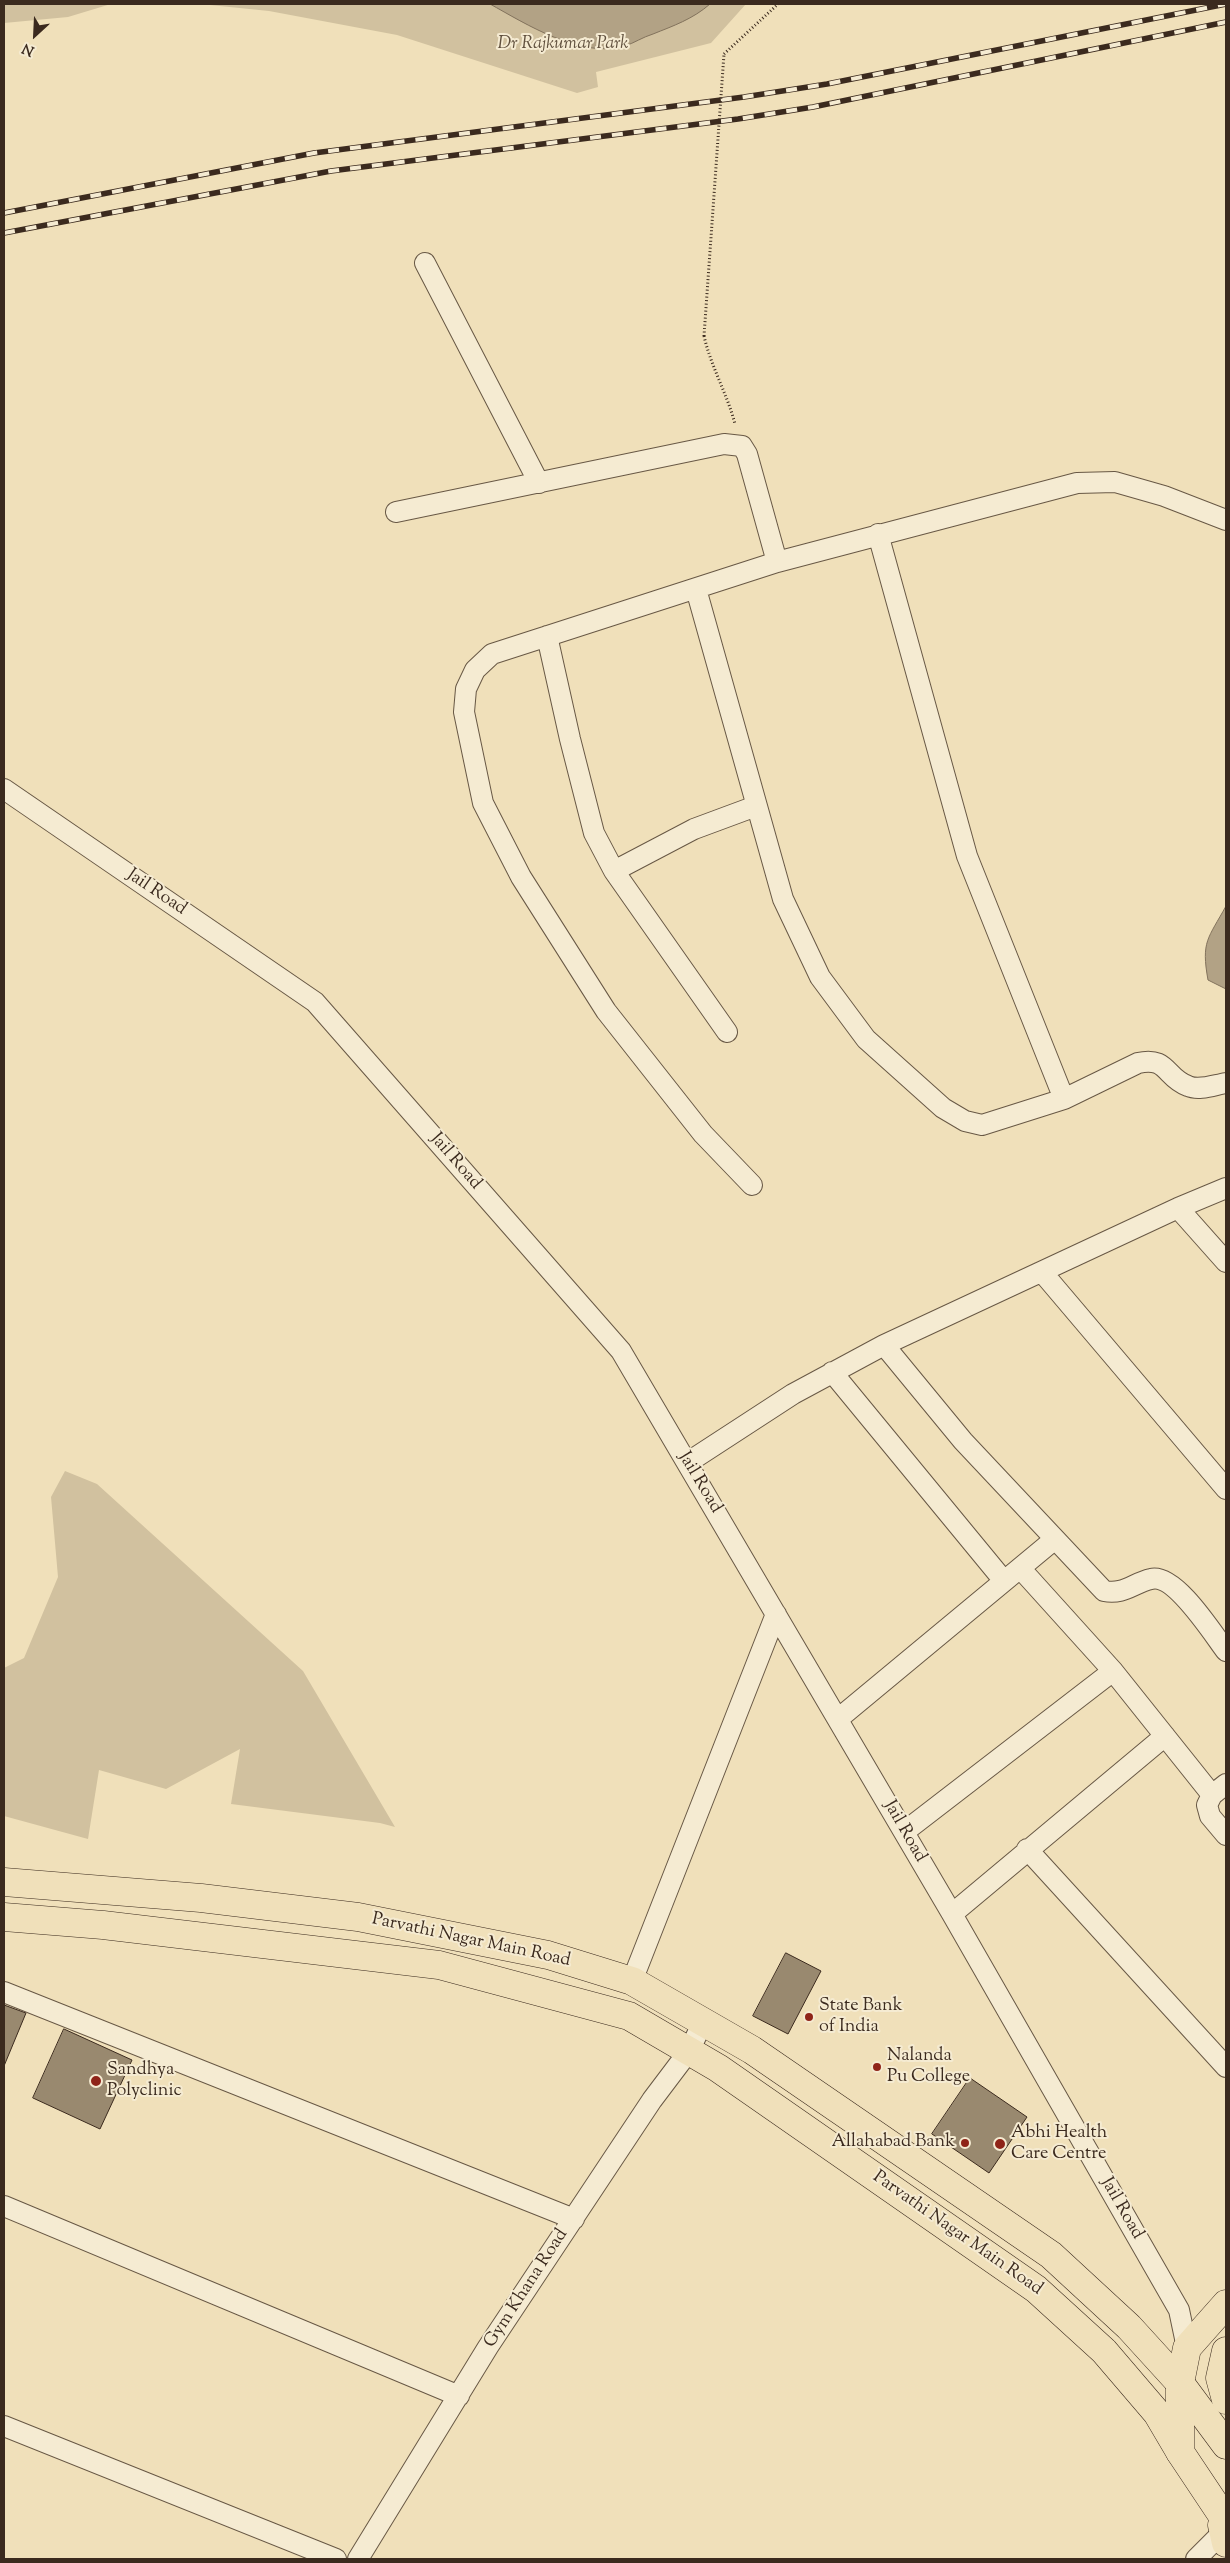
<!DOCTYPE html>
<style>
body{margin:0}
#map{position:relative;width:1230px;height:2563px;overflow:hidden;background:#f0e0ba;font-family:"Sorts Mill Goudy",serif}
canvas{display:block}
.frame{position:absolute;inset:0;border:5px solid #3b2a1e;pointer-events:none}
.north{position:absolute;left:10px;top:10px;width:50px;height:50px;-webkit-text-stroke:4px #f5ebd2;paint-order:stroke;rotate:205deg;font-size:14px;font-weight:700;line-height:20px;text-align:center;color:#3b2a1e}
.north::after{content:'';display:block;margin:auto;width:18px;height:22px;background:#3b2a1e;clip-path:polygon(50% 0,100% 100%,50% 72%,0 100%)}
</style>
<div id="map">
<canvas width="1230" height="2563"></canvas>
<div class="frame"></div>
<div class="north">N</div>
</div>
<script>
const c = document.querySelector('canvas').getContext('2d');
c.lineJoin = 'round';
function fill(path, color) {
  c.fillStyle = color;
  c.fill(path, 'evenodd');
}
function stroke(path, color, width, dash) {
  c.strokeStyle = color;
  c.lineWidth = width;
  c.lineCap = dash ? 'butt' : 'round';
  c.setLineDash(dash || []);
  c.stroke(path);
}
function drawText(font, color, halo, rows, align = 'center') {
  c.font = font + ' "Sorts Mill Goudy",serif';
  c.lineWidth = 4;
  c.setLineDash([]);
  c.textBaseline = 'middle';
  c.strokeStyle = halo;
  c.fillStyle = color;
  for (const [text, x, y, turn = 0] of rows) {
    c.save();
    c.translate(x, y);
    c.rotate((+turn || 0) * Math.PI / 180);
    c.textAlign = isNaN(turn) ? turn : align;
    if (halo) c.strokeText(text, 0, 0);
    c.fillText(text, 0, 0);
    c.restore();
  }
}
fill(new Path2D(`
 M4,4H111L68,17L4,23Z
 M200,4H746L711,43L596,72L598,87L577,93L397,35L269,11Z
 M65,1471L97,1484L303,1671L395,1827L380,1823L231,1804L240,1749L166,1789L99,1770L88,1839L4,1816V1668L24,1658L58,1577L51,1497Z`), '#d1c19f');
const water = new Path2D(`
 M490,4H710C693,19 673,26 653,34C643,37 634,43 625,46C581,59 526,24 490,4Z
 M1226,906V989L1208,980C1201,941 1208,939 1226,906Z`);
fill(water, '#b2a285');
stroke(water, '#82725c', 1);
const building = new Path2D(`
 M786,1953L821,1971L788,2034L753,2016Z
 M4,2005L26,2013L4,2066Z
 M64,2029L132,2060L100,2129L33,2098Z
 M970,2078L1027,2117L989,2173L932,2134Z`);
fill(building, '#99896f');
stroke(building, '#3b2a1e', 1);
const minor = new Path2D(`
 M425,263L539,483
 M396,512L724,444L742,446L747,454L777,562
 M878,534L967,856L1064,1099
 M696,589L783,899L820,977L866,1039L943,1108L965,1121L982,1125L1064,1099L1138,1063C1168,1056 1165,1078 1188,1086C1199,1091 1214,1085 1226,1083
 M547,636L570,739L594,833L614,871L727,1032
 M4,789L315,1002L621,1351L952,1914L1179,2310L1187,2348
 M614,871L694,829L756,806
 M752,1185L703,1134L606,1011L521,877L483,803L464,712L466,689L475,670L492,654L777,562L1077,483L1115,482L1164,496L1226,520
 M1178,1208L1226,1262
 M1042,1272L1226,1489
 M884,1345L1178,1208L1226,1188
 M832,1372L1004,1581
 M687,1463L793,1394L884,1345L963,1441L1104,1591C1124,1595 1133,1583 1151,1579C1175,1573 1213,1634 1226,1651
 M1113,1671L1212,1795
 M838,1719L1055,1539
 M1226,1784L1212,1795L1207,1805L1210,1816L1226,1835
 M904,1832L1113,1671L1020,1568
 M1027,1849L1226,2067
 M952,1914L1165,1736
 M632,1981L776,1614
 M4,1992L574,2219
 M4,2206L459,2396
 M4,2426L336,2559
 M358,2559L488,2347L652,2100L689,2051L703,2022
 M1196,2559L1222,2533`);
const primary = new Path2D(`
 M4,1882L201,1898L358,1917L548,1955L632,1981L752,2050L1051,2255L1129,2327L1180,2383L1226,2445
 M4,1917L103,1925L439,1965L629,2016L718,2068L1036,2289L1104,2351L1157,2413L1180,2452`);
const trunk = new Path2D(`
 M1226,2351L1220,2378L1226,2400
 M1226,2514L1222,2525L1226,2543
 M1224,2518L1180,2452V2383L1187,2348L1226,2304`);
stroke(minor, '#685845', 22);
stroke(primary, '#3b2a1e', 29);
stroke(trunk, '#3b2a1e', 29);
stroke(new Path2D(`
 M724,54L778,4
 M704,336C711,367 727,393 735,424`), '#3b2a1e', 3, [1, 2.5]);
stroke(minor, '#f5ebd2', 20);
stroke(primary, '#f0e0ba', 28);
stroke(trunk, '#f0e0ba', 28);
const rail = new Path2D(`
 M4,213L314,153L744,97L827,84L1226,4
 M4,233L331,171L738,119L813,107L1226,22`);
stroke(rail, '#3b2a1e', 5.5);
stroke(rail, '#f5ebd2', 4, [11]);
stroke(new Path2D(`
 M704,336L724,54`), '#3b2a1e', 3, [1, 2.5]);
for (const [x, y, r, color] of [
 [809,2017,5,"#8f2418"],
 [877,2067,5,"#8f2418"],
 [96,2081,6,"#8f2418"],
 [965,2143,5,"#8f2418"],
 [1000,2144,6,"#8f2418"]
]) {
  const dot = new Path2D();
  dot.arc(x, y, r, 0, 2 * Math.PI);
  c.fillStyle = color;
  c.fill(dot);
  stroke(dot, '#f5ebd2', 2);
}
drawText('italic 18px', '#60503e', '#f5ebd2', [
 ["Dr Rajkumar Park",563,45]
]);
drawText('18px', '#3b2a1e', '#f5ebd2', [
 ["Jail Road",156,893,34],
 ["Jail Road",455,1162,49],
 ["Jail Road",699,1483,59],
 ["Jail Road",904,1832,60],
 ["Parvathi Nagar Main Road",471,1941,12],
 ["Jail Road",1121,2209,60],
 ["Parvathi Nagar Main Road",957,2234,35],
 ["Gym Khana Road",527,2289,-57]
]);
drawText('18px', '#3b2a1e', '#f5ebd2', [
 ["State Bank",819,2007],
 ["of India",819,2028],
 ["Nalanda",887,2057],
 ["Pu College",887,2078],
 ["Sandhya",107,2071],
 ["Polyclinic",107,2092],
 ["Abhi Health",1011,2134],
 ["Care Centre",1011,2155],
 ["Allahabad Bank",955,2143,"right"]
], 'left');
</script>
